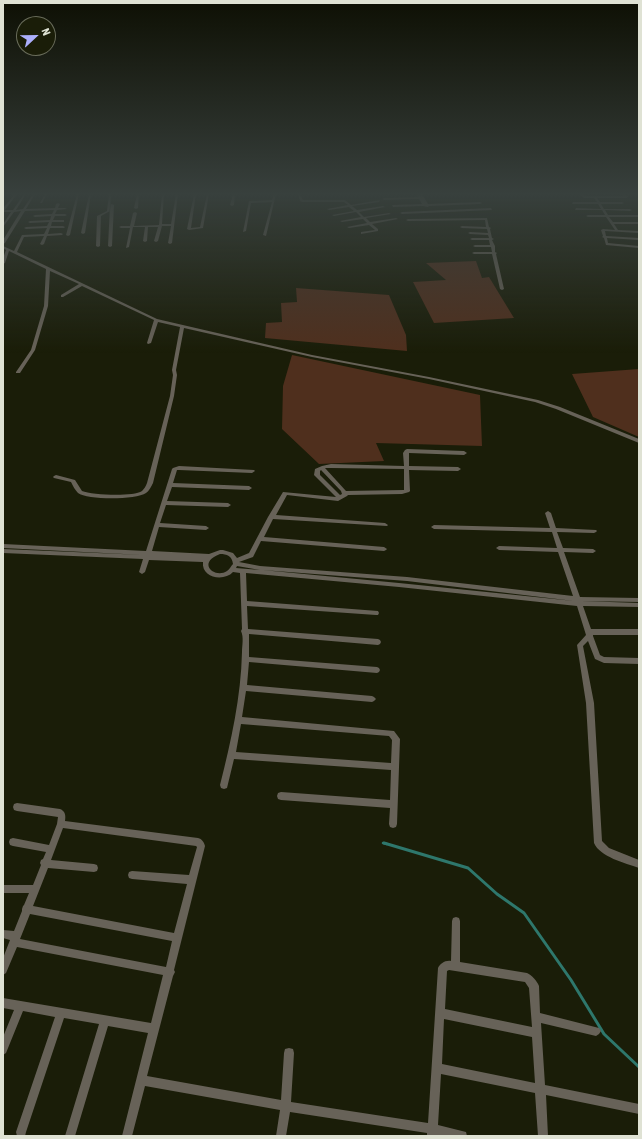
<!DOCTYPE html>
<style>
body{margin:0}
#map{position:relative;width:642px;height:1139px;overflow:hidden;background:#1a1d08;font-family:"Asap Condensed",sans-serif}
canvas{display:block}
.frame{position:absolute;inset:0;border:4px solid #dfe2d4;pointer-events:none}
.north{position:absolute;left:16px;top:16px;width:40px;height:40px;box-sizing:border-box;background:#1a1d08;border:1px solid #696c5a;border-radius:50%;rotate:68deg;font-size:11px;font-weight:700;line-height:16px;text-align:center;color:#dfe2d4}
.north::after{content:'';display:block;margin:auto;width:14px;height:18px;background:#acaffb;clip-path:polygon(50% 0,100% 100%,50% 72%,0 100%)}
</style>
<div id="map">
<canvas width="642" height="1139"></canvas>
<div class="frame"></div>
<div class="north">N</div>
</div>
<script>
const c = document.querySelector('canvas').getContext('2d');
c.lineJoin = 'round';
function fill(path, color) {
  c.fillStyle = color;
  c.fill(path, 'evenodd');
}
function stroke(path, color, width, dash) {
  c.strokeStyle = color;
  c.lineWidth = width;
  c.lineCap = dash ? 'butt' : 'round';
  c.setLineDash(dash || []);
  c.stroke(path);
}
fill(new Path2D(`
 M476,261L482,278L489,277L514,318L434,323L413,282L446,280L426,263Z
 M296,288L389,295L406,335L407,351L265,338L266,323L282,322L281,303L297,302Z
 M292,355L480,395L482,446L376,443L384,461L319,464L282,429L283,386Z
 M639,369V437L593,417L572,374Z`), '#4f2f1d');
stroke(new Path2D(`
 M383,843L387,844`), '#2e776c', 2.5);
stroke(new Path2D(`
 M384,843L468,868L497,894L524,913L571,980L604,1034L639,1067`), '#2e776c', 3);
fill(new Path2D(`
 M15,194H17L5,210H13L24,194H26L16,210L23,209L33,194H35L26,209L55,208L56,204L58,203L60,204L58,208H65L67,209L57,210L55,214H65L67,215L65,216H55L53,220H64V222H52L51,226H63L65,227L64,228H50L48,234L61,233L63,234L62,235L47,236L44,244L42,245L40,244L44,236L24,237L17,252L157,319L312,355L429,377L538,400L560,407L639,439V443L556,409L535,402L429,379L312,357L184,328L176,370L177,375L174,396L153,483C151,487 149,491 146,493C136,500 87,500 78,493C75,490 73,486 71,482L54,478L53,477L54,476L56,475L75,480L82,491C92,495 133,497 142,491C144,489 146,486 147,483L170,396L173,375L172,370L180,327L158,322L151,343L148,344L147,343L154,320L82,286L63,297H61V295L79,284L50,271L48,306L35,350L20,373H16V372L31,350L44,306L46,269L9,251L5,263L3,264V258L6,250L3,248V246L14,251L22,235L44,234L47,228L26,229L24,228L26,227L47,226L49,222L30,223L28,222L30,221L50,220L51,216L35,217L33,216L35,215L52,214L54,210L25,211L5,243L3,244V240L21,211L14,212L3,227V224L11,212H3V208Z
 M45,194H47L42,203H40Z
 M77,194H79L70,235L68,236L66,235Z
 M89,194H91L85,233L83,234L81,233Z
 M109,194H111L110,211L101,216L100,246L98,247L96,246L97,216L107,211Z
 M137,194H139L138,208L136,209L134,208Z
 M162,194H164L162,224H171L176,194H178L172,243L170,244L168,243L171,226H162L158,241L156,242L154,241L158,227H148L147,241L145,242L143,241L145,227H133L129,247L126,248L130,228H121L119,227L121,226H130L133,213L135,212L137,213L134,226L159,225Z
 M194,194H196L191,228L200,227L207,194H209L203,228L189,230L187,229Z
 M233,194H235L234,205L232,206L230,205Z
 M274,194H276L266,236L263,235L272,202L251,203L246,231L243,232L249,201L272,200Z
 M298,194H300L303,200H345L351,205L380,200L379,202L352,206L357,210L383,206L385,207L359,212L364,217L389,213L391,214L366,218L370,222L396,218L398,219L372,224L378,229V231L361,234V232L375,230L369,225L349,228L347,227L367,223L363,219L342,222L340,221L361,217L356,212L334,216L332,215L354,211L349,207L329,210L327,209L348,205L344,202H302L300,201Z
 M417,194H419L421,197L420,194H422L428,204L480,202L482,203L480,204L429,206L428,207L423,206L393,207L392,205L422,204L419,199L384,200L382,199L384,198L418,197Z
 M579,194H581L586,196H624L622,194H624L628,196L627,198H597L600,202H622L624,203L622,204H601L604,209H630L632,210L630,211L605,210L608,215H639V217H609L613,222H639V224H614L618,230L639,231V233L605,231L606,236L639,238V240L607,238L608,243L639,246V248L606,245L604,238L602,237L603,236L601,230L603,229L615,230L606,217H588L586,216L588,215H605L602,210H575L576,208L601,209L598,204H572L573,202H597L594,198H584Z
 M112,204L114,205L112,246L110,247L108,246L110,205Z
 M491,208L492,210L402,214L400,213L402,212Z
 M487,218L489,227L491,228L490,229L492,238L494,239L492,240L495,246V252L497,253L496,254L504,289L502,290L500,289L492,254H474L472,253L474,252H492L491,247H475L473,246L475,245H490L489,240H472L470,239L472,238H489L488,235L470,234L468,233L470,232L488,233L487,229L462,228L460,227L462,226L486,227L485,220L408,221L406,220L408,219Z
 M407,449L464,451L467,453L464,455L409,453V466L458,467L461,469L458,471L409,470L410,491L409,492L402,494L348,495L347,496L338,501L287,495L276,515L385,523L388,525L387,526L273,519L264,537L384,547L387,549L386,550L384,551L261,541L253,557L239,562L260,566L407,577L573,596L558,552L499,550L496,548L499,546L557,548L552,532L434,529L431,527L434,525L550,528L545,513L548,511L551,513L556,528L596,530L597,531L596,532L594,533L557,532L563,548L593,549L596,551L593,553L564,552L580,597L639,598V602L581,601L639,603V607L583,606L591,629H639V635H593V636L600,655L604,657L639,658V664L604,663L595,659L588,641L583,646L594,703L602,841L609,848L639,860V868C625,863 600,857 594,843L586,703L577,645L586,635L577,606L399,587L246,573L247,601L378,611L379,613L378,615H376L247,606L248,629L378,639L380,640L381,642L380,644L378,645L249,634V657L377,667L379,668L380,670L379,672L377,673L249,662L247,685L372,696L374,697L376,699L374,701L372,702L246,691L242,717L394,731L400,739L397,824L396,827L393,828L390,827L389,824L390,808L281,800L278,799L277,796L278,793L281,792L390,800L391,770L234,759L227,788L224,789L221,788L220,785C231,741 241,697 242,652C242,646 244,637 241,631L242,629L240,573L233,572C224,582 201,578 203,562L149,560L145,572L142,574L139,572L143,559L3,553V549L144,555L3,548V544L146,551L172,469L173,468L179,466L254,470L255,471L252,473L179,470H177L173,483L249,486L252,488L249,490L172,487L167,501L228,503L231,505L228,507L166,505L160,523L206,526L209,528L206,530L159,527L152,551L209,554L220,550H223L233,553L237,558L249,553L268,517L283,492L336,497L314,475L315,469L322,466L331,464L404,466L403,453L405,450ZM325,468H331L404,469V490L346,491ZM321,470L341,491L342,494L340,495L320,475V471ZM220,554C227,554 232,556 233,564C231,566 229,570 227,571C215,579 196,563 220,554ZM237,566L260,570L236,568ZM262,570L407,581L574,601L399,583ZM241,724L389,736L392,740L391,763L236,752Z
 M17,803L60,809C65,811 66,815 65,821L198,838C202,839 204,842 205,846L174,970L175,972L173,976L147,1076L281,1100L284,1053L285,1049L289,1048L293,1049L294,1053L291,1102L428,1123L438,968C440,964 445,960 451,961L452,921L453,918L456,917L459,918L460,921V962L527,973C532,975 537,981 539,986L540,1013L599,1028L601,1031L599,1034L596,1036L541,1023L545,1085L639,1104V1114L546,1095L548,1136H538L535,1093L441,1074L438,1125L466,1132L467,1136H427V1133L290,1112L286,1136H276L280,1110L145,1086L132,1136H122L148,1033L108,1026L75,1136H65L99,1024L64,1018L26,1132L25,1136H17L16,1132L55,1017L23,1011L6,1053L3,1055V1037L14,1010L3,1008V998L151,1023L163,975L17,947L6,973L3,975V958L10,940L3,938V930L14,931L22,911V909L23,906L24,905L29,893H3V885H33L41,865L40,863L41,860L43,859L46,852L13,846L10,845L9,842L10,839L13,838L49,845L57,824L58,817L17,811L14,810L13,807L14,804ZM63,828L196,846L197,847L189,875L132,871L129,872L128,875L129,878L132,879L187,884L174,933L33,906L48,868L94,872L97,871L98,868L97,865L94,864L51,860ZM30,914L172,941L166,967L20,939ZM449,970L525,982L529,988L532,1027L445,1009L447,971ZM444,1019L532,1037L535,1083L442,1064Z`), '#676258');
const sky = c.createLinearGradient(0, 0, 0, 353);
sky.addColorStop(0, '#0e1004');
sky.addColorStop(0.55, '#38403d');
sky.addColorStop(1, '#38403d00');
c.fillStyle = sky;
c.fillRect(0, 0, 642, 353);
</script>
